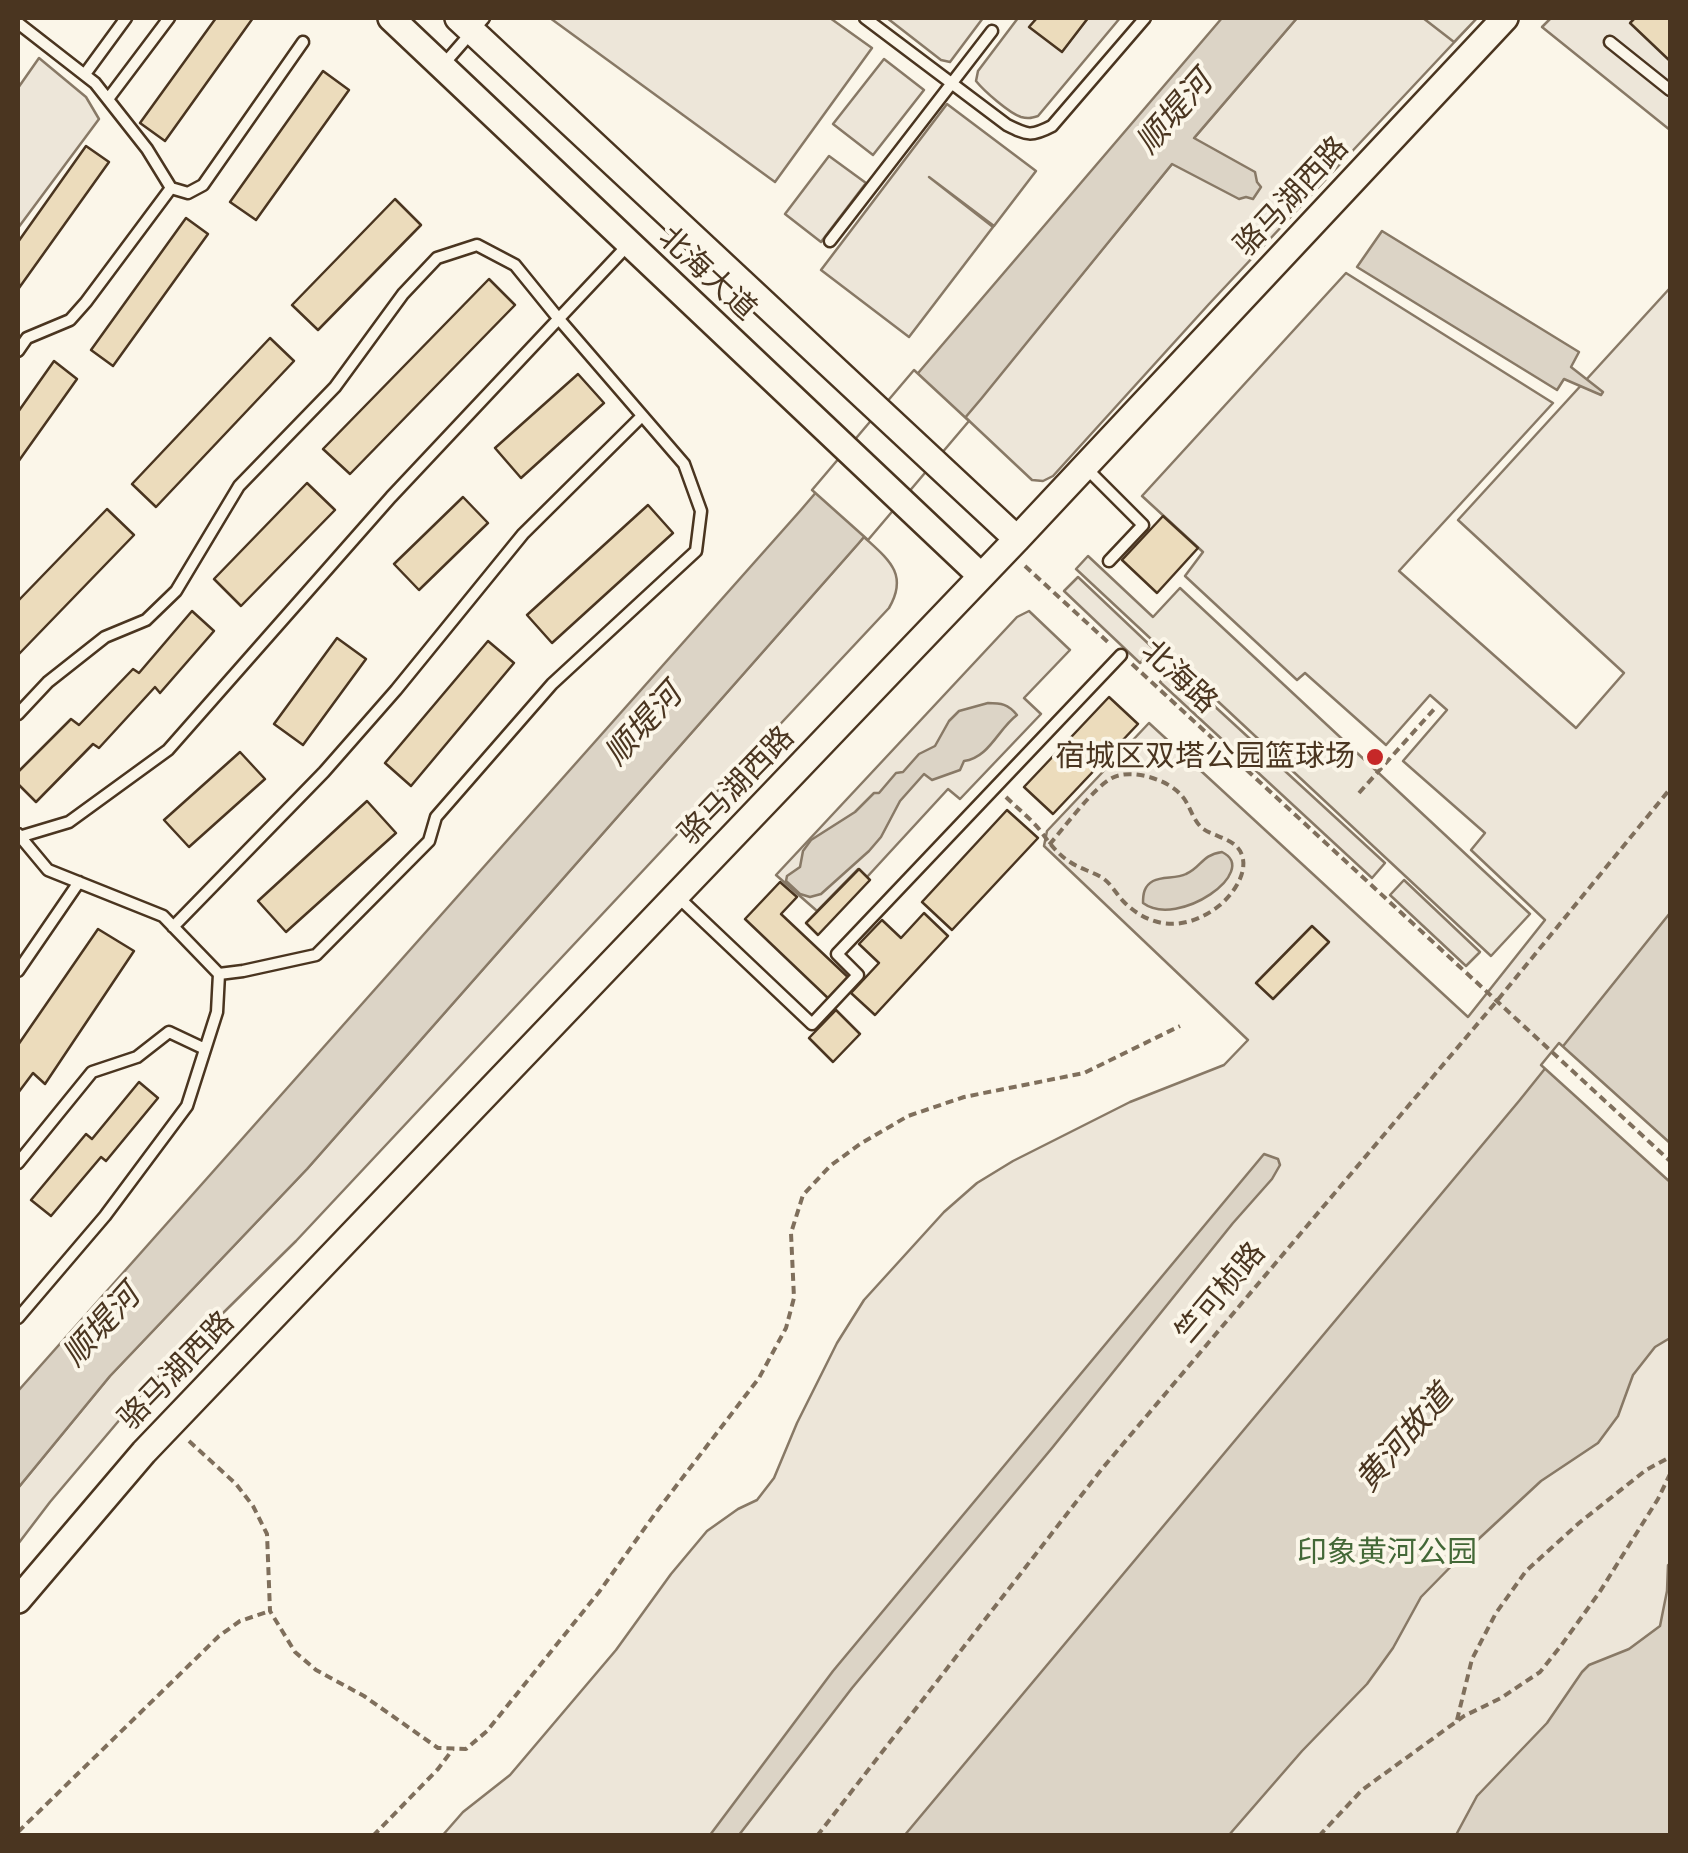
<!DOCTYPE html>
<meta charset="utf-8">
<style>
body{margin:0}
#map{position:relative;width:1688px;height:1853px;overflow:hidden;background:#fbf6e9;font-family:"Work Sans",sans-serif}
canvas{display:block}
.frame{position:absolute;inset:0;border:20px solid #4a3520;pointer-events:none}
</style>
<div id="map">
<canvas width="1688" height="1853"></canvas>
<div class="frame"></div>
</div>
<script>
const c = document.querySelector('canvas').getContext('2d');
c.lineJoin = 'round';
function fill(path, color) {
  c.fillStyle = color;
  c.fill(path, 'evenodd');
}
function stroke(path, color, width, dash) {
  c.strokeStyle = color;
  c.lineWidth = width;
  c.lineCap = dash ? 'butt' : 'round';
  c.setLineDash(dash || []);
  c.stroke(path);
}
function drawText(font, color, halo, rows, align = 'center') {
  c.font = font + ' "Work Sans","Noto Sans SC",sans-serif';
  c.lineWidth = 8;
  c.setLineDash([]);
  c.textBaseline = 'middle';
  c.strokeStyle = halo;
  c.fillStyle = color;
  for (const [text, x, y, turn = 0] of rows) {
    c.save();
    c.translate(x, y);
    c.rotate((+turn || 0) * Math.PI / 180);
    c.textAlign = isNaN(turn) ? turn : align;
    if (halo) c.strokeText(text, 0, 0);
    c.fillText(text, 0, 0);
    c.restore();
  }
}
const green = new Path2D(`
 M550,18H830L872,48L775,182Z
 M887,18H983L950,62L941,60Z
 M1018,18H1037L1030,26L1062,51L1088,18H1120L1038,116C1031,118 1028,119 1021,117C1009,113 984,91 976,81L978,71Z
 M1297,18H1477L1209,304L1053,476L1043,481L1032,480L965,417L1172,164Z
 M1551,18H1670V130L1542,27Z
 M39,58L86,97L99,119L18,228V88Z
 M884,59L924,90L873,155L833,124Z
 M947,104L1036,171L994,226L929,177L993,227L909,337L821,270Z
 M829,156L866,183L821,242L785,214Z
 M1346,273L1553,403L1399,571L1576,728L1624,673L1458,520L1670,288V1835L442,1836L463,1812L510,1775L616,1650L671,1574L707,1531L738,1509L757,1500L774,1478L797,1423L837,1343L864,1300L944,1212L977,1183L1013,1161L1130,1102L1224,1065L1248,1040L1044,846L1047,831L1149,723L1468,1017L1545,920L1471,850L1485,833L1403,761L1447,710L1430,695L1386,745L1305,673L1297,680L1185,576L1203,552L1142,496Z
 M864,537C888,559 909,574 889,608L296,1241L144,1391L50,1502L18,1544V1488L110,1376L307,1169Z
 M1078,577L1154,649L1140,663L1064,591Z
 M1029,611L1070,650L1024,698L1041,714L960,799L948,789L867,877L858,869L817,911L776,875L1017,617Z
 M1173,668L1385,863L1372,878L1160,682Z
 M1404,880L1480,952L1466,966L1390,895Z`);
fill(green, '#ede6d9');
stroke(green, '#887966', 2.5);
const parking = new Path2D(`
 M1423,18H1477L1454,42Z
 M1088,556L1153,617L1180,588L1530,914L1491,956L1076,569Z`);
fill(parking, '#ede7d9');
stroke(parking, '#887966', 2.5);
const water = new Path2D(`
 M1222,18H1297L1194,138L1255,172L1257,182L1261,187L1253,199L1246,197L1239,199L1172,164L981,399L858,544L307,1169L110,1376L18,1488V1391L800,511Z
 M1382,231L1579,352L1571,367L1603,392L1601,395L1564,379L1557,390L1357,267Z
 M988,703C1001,703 1008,704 1017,715C998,729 989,758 964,761L960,770L932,780L924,774L900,801L881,837L869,851L821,894L810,897L800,894L786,881L787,876L800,867L803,851L811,840L855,812L874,793H879L896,773L903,772L919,754L935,746L949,721L959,711Z
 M1222,852C1261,871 1178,929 1143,903C1143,894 1144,886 1153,881C1163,876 1176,879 1186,874C1202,867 1201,855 1222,852Z
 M1670,913V1338L1655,1347L1633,1375L1618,1416L1598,1443L1541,1481L1470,1547L1421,1597L1393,1648L1367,1684L1302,1751L1229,1835L904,1836L1519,1101Z
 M1264,1154L1278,1159L1280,1165L1272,1179L1233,1223L1052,1448L852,1688L739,1835H710L833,1671Z
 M1670,1564V1835H1456L1477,1796L1547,1723L1582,1672L1589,1665L1629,1649L1660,1626L1667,1591L1668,1565Z`);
fill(water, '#dcd4c6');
stroke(water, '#887966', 2.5);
const pier = new Path2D(`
 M914,370L969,421L868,540L812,490Z
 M1559,1043L1670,1143V1182L1541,1065Z`);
fill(pier, '#fbf6e9');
stroke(pier, '#887966', 2.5);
const building = new Path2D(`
 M216,18H253L165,141L140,123Z
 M1037,18H1088L1062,52L1029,27Z
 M1635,18H1670V61L1630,23Z
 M323,71L349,90L256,220L230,202Z
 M86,146L109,162L19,288L18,242Z
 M395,199L421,225L318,330L292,305Z
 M186,218L208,234L113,366L91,350Z
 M489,279L515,305L350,474L323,449Z
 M270,338L294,361L156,507L132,484Z
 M54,361L77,379L18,462V412Z
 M578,374L604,403L521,478L495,448Z
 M307,483L335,510L241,606L214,579Z
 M463,497L488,523L419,590L394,564Z
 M648,505L673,533L552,643L527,615Z
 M107,509L134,535L18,655V601Z
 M1163,516L1198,548L1157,593L1122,560Z
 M192,611L214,631L160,693L155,687L99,748L93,744L36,802L18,784V772L71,719L79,725L133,669L139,673Z
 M337,638L366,659L303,745L274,724Z
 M488,641L514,663L411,786L385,763Z
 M1109,697L1138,724L1053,814L1024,787Z
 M240,752L265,779L189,847L164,820Z
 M367,801L396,833L286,932L258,901Z
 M1007,810L1038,838L952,930L922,902Z
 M859,869L870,880L818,935L806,923Z
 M780,882L797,897L781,914L851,980L831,1001L745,919Z
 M924,913L948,936L875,1015L851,993L879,963L859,944L882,920L901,938Z
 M1312,926L1329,942L1273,999L1256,983Z
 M98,929L134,951L45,1084L33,1073L18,1093V1045Z
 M836,1010L860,1034L833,1062L809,1038Z
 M139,1082L158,1098L106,1161L101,1157L51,1216L31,1200L86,1134L92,1139Z`);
fill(building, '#ecdcbc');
stroke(building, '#4a3520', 2.5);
const service = new Path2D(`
 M865,18L1007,125C1027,135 1031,137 1052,126L1145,18
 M18,23L95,83L147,149L171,188L188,193L203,185L303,42
 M1610,42L1670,90
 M443,65L484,18
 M85,74L126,18
 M108,99L169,18
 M830,241L992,31
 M18,351L27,338L70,320L86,302L171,188
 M1085,467L1143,525L1109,561
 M18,714L48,682L105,637L146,620L176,591L239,486L335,387L403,294L437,258L477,245L515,265L558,318L684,464L701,511L696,551L552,684L436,817L429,841L316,955L243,971L219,974L163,916L48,870L18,834
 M19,837L69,822L168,750L391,497L628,245
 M678,897L812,1024L858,975L837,954L1121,655
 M173,927L324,772L396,690L523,534L642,416
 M18,971L79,882
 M18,1163L92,1072L137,1057L169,1032L205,1049
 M18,1318L105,1216L187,1106L217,1012L219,974`);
const tertiary = new Path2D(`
 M391,18L981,576
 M458,18L1017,539
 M18,1600L144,1452L1017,539L1505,18`);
stroke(service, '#4a3520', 15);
stroke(tertiary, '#4a3520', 30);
stroke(new Path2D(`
 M1025,566L1110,644
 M1132,664L1670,1161
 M1359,793L1436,707
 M1006,797C1017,808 1030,818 1039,829C1049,842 1056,853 1070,862C1080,869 1094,872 1104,879C1112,885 1117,895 1124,902C1153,931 1189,930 1220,905C1232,895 1246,876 1243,859C1239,838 1217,839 1202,828C1192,819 1190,805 1182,796C1168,779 1131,768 1112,778C1093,788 1064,828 1049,845
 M189,1441L236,1484L253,1506L267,1534L270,1611L295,1652L316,1670L364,1696L438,1748L466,1749L487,1731L599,1592L657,1511L759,1378L786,1328L794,1298L791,1233L803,1195L830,1166L860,1144L908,1116L964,1097L1084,1073L1180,1026
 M1457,1720L1472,1659L1496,1613L1526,1571L1579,1523L1646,1470L1670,1457
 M18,1832L219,1636L240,1621L270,1611
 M373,1836L438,1769L453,1749
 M817,1836L1101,1470L1496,1002L1670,789
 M1319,1836L1362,1790L1464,1716L1501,1698L1540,1672L1560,1647L1599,1593L1658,1499L1670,1474`), '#7f6f5c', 4, [8, 5]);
stroke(service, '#fbf6e9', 10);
stroke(tertiary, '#fbf6e9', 25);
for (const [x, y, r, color] of [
 [1375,757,10,"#c62828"]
]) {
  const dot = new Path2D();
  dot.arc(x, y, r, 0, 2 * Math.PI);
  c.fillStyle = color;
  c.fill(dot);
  stroke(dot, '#fbf6e9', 4);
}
drawText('30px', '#4a3520', '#fbf6e9', [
 ["骆马湖西路",1292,197,-47],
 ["北海大道",707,274,43],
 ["北海路",1179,677,43],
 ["骆马湖西路",737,786,-46],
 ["竺可桢路",1221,1293,-50],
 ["骆马湖西路",177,1371,-46]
]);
drawText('30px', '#4a3520', '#fbf6e9', [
 ["宿城区双塔公园篮球场",1355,757]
], 'right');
drawText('30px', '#436837', '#fbf6e9', [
 ["印象黄河公园",1387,1553]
]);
drawText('italic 32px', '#4a3520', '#fbf6e9', [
 ["顺堤河",1175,113,-49],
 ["顺堤河",644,725,-48],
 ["顺堤河",102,1326,-48],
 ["黄河故道",1405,1439,-49]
]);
</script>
